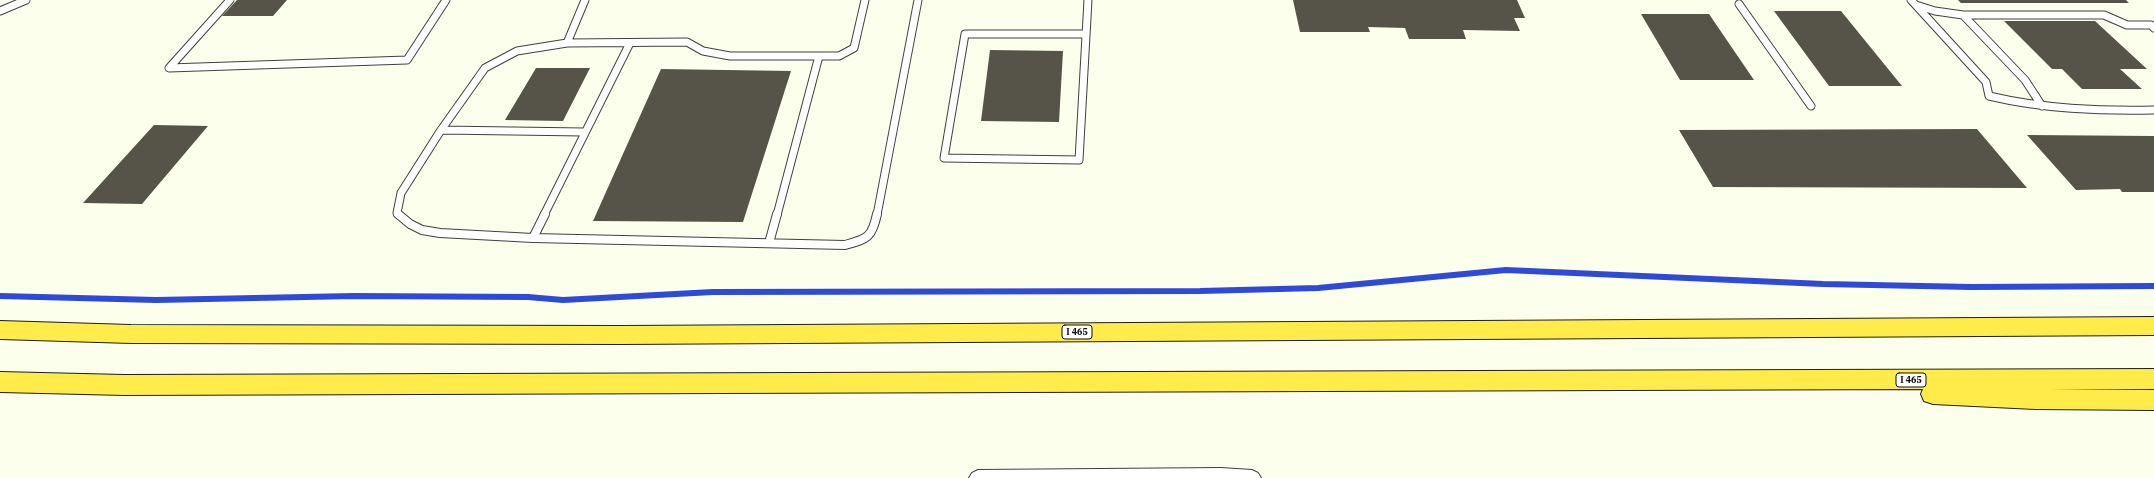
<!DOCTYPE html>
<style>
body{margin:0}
canvas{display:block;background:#fbffec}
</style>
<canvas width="2154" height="478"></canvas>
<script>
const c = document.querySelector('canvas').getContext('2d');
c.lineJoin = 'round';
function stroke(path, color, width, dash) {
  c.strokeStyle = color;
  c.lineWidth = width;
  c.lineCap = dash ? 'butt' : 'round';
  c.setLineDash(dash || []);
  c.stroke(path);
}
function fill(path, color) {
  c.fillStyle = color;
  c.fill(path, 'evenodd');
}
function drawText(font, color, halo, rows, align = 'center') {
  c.font = font + ' "IBM Plex Serif",serif';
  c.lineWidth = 4;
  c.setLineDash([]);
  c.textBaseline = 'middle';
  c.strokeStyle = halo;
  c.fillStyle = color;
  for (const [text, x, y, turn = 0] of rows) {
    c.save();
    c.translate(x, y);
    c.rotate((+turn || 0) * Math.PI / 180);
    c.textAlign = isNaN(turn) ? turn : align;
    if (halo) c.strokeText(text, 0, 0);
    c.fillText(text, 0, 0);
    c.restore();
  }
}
stroke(new Path2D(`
 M0,296L156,300L354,296L528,297L563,300L713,292L1200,291L1318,288L1506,270L1823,284L1971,287L2154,286`), '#2e4ad7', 6);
fill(new Path2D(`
 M237,0H287L273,16H222Z
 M1293,0H1517L1525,18H1514L1520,31L1463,30L1466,39H1409L1405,28L1368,27L1370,32H1300Z
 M1958,0H2126L2129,3H1961Z
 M1774,11H1841L1902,86H1829Z
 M1641,14H1709L1754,80H1680Z
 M2004,21H2095L2147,69H2120L2142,89H2082L2062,69H2052Z
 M990,50L1063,51L1059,122L981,121Z
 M536,68H590L563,121L505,120Z
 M661,69L791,71L743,222L593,221Z
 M154,125L208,126L142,204L83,203Z
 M1977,129L2027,188L1713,187L1679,130Z
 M2027,135L2154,136V192H2122L2120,189L2076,190Z`), '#565448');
const serviceFar1 = new Path2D(`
 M230,0L169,68L407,60L446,0
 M585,0L567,43L687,42L703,51L730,56H839L854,48L865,0
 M1911,0L1986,82L1989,96C2044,109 2098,111 2154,110
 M1739,4L1811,106
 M1916,5L1935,11L1963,15
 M0,11L26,0
 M1085,34H965L944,158L1079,160L1088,0
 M2042,106L2025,80L1963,15H2104L2127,25H2151L2154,28
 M441,130L584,132
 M399,215L397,213L401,193L441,130L485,68L517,51L567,43
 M544,215L630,43
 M777,215L819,56
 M877,215L918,0`);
const service = new Path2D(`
 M398,214L410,224L422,230L440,233L533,238
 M545,214L533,238L845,245C867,239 872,238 877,214
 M769,243L777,214`);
const minor = new Path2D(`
 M1221,468L1252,470L1258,473L1261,478H969L972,473L978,470Z`);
const motorway = new Path2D(`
 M2154,317V335L621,344L131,343L0,339V321L131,325L621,326Z
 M2154,369V389H2050L2154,390V410L2035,409L1933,404L1924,401L1921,394L1923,389L124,395L0,392V372L124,375Z`);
stroke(serviceFar1, '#404040', 9);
stroke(service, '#404040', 10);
stroke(minor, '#404040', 2);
stroke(motorway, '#1e1e1e', 2);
stroke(serviceFar1, '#fff', 7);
stroke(service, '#fff', 8);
fill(minor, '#fff');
fill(motorway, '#ffec4b');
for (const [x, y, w] of [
 [1077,332,30],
 [1911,380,30]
]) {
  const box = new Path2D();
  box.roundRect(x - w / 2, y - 7, w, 14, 3);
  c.fillStyle = '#fff';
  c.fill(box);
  stroke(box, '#0d0d0d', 1);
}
drawText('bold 9px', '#0d0d0d', null, [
 ["I 465",1077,332],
 ["I 465",1911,380]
]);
</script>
